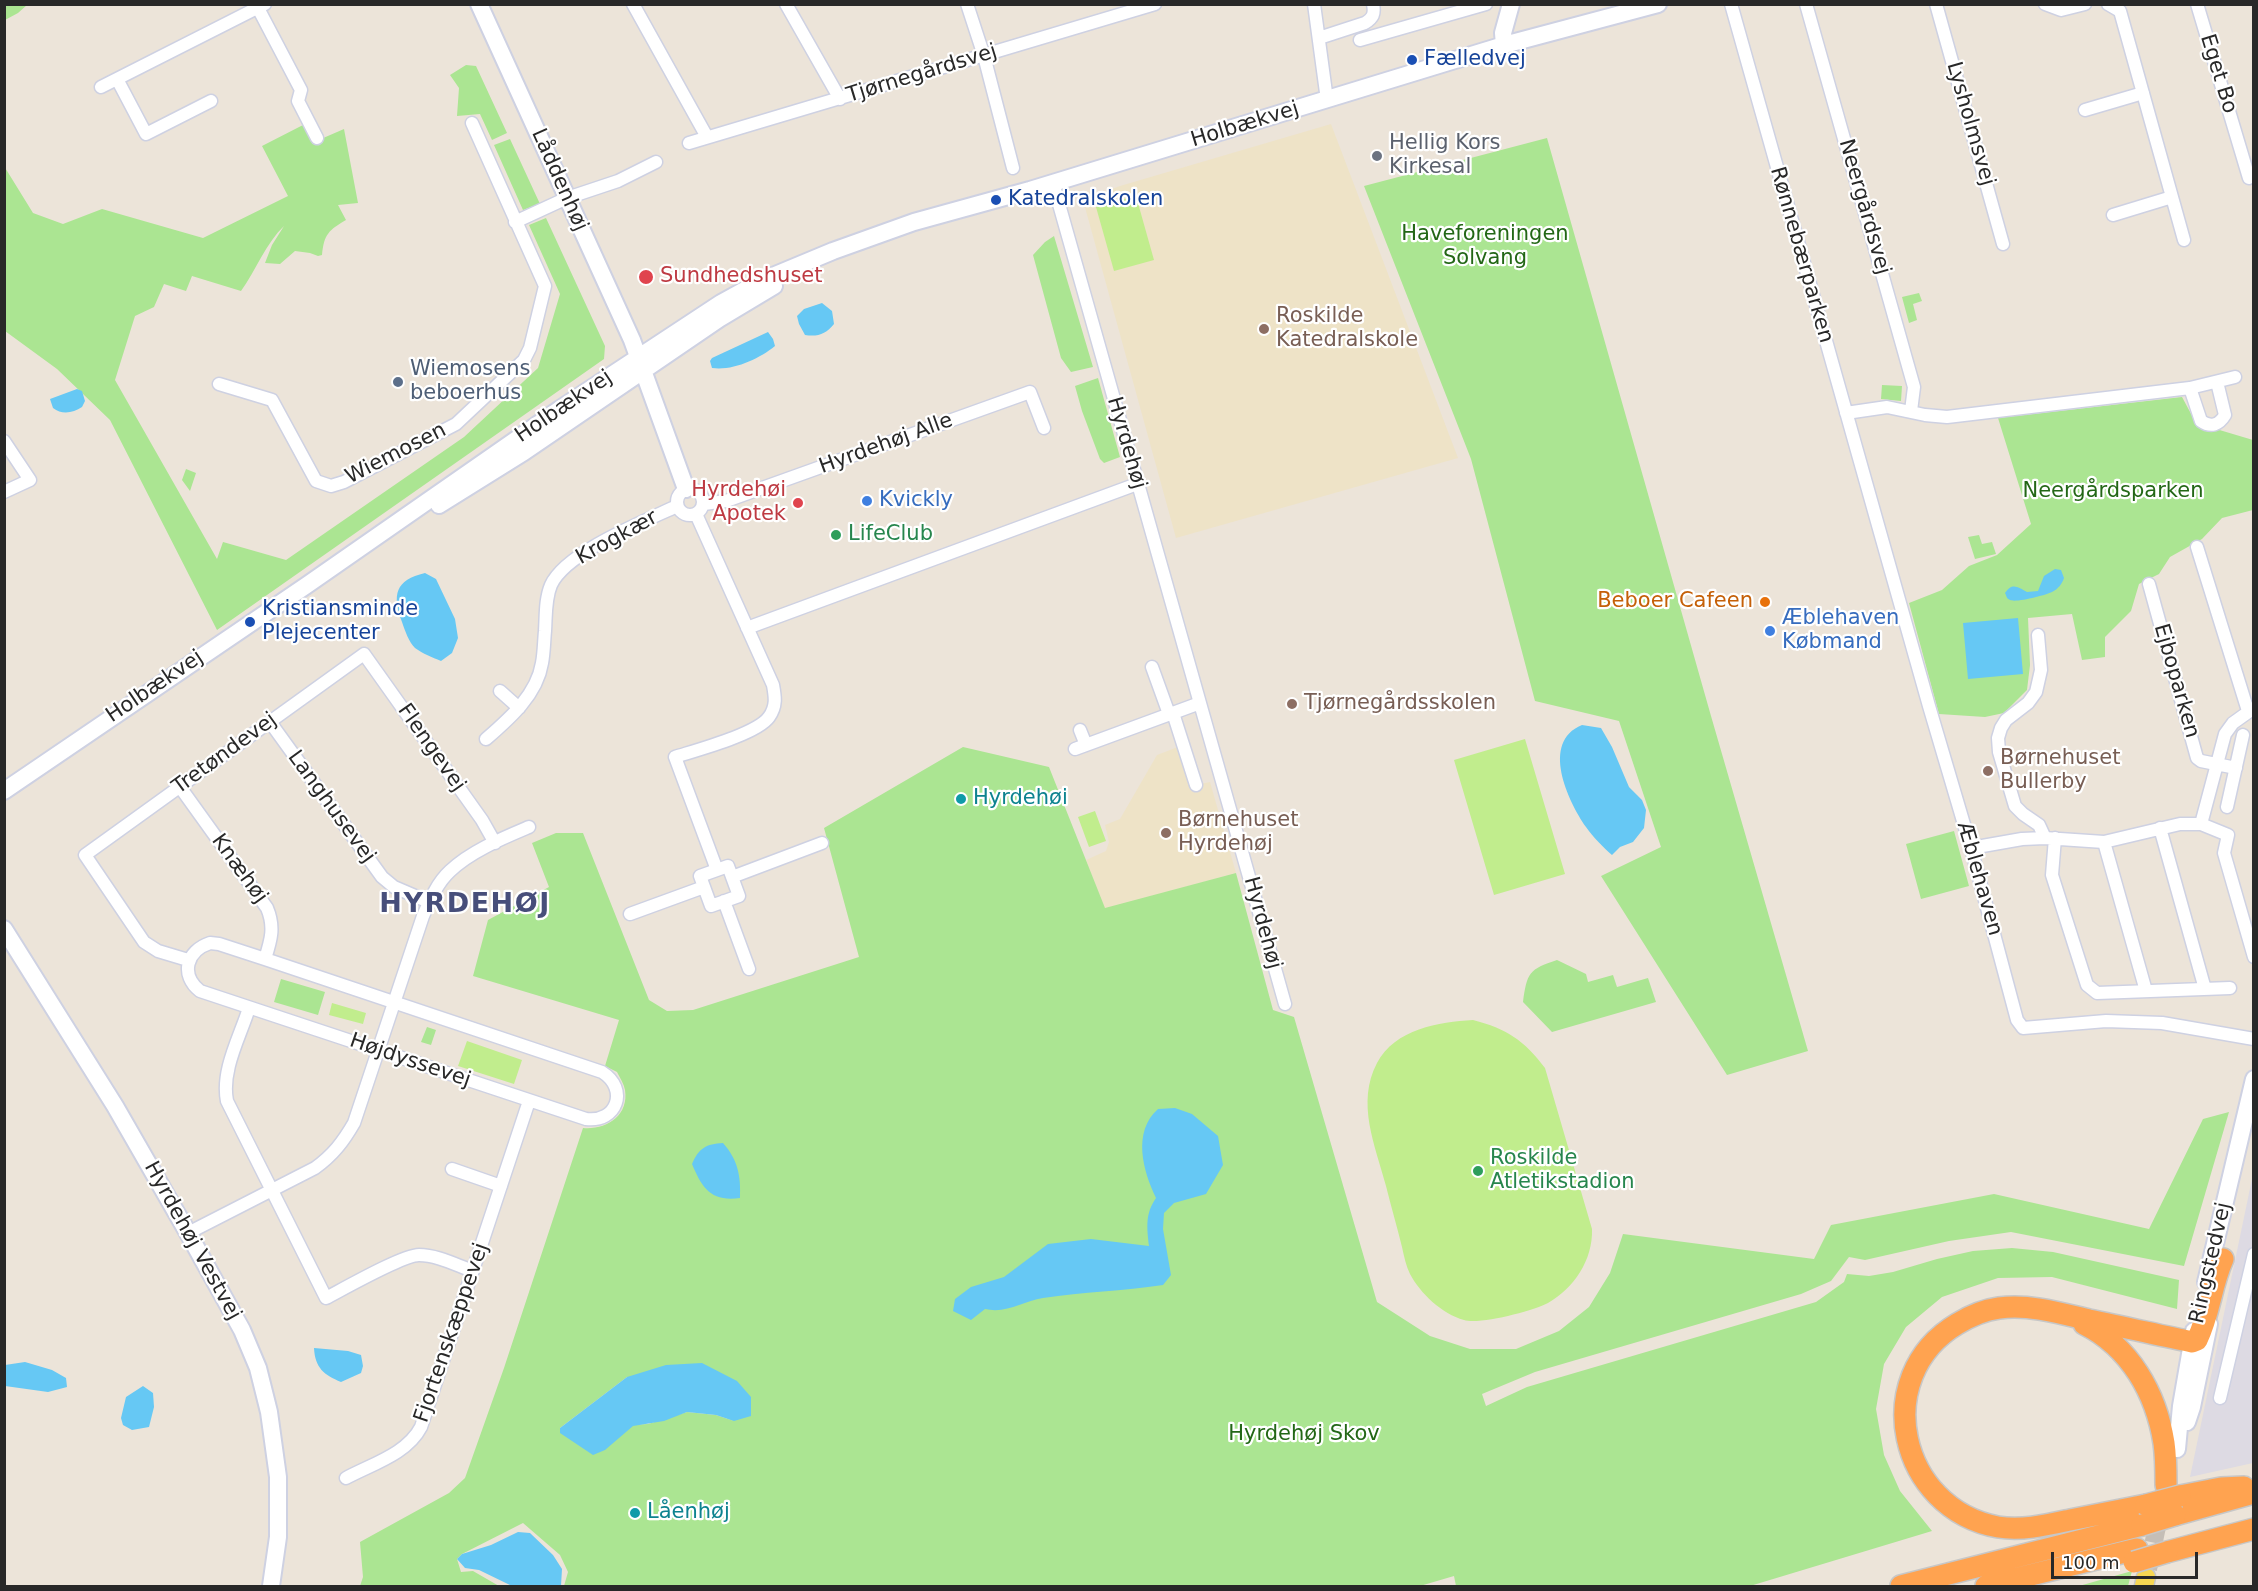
<!DOCTYPE html>
<meta charset="utf-8">
<style>
body{margin:0}
#map{position:relative;width:2258px;height:1591px;overflow:hidden;background:#ece4d9;font-family:"DejaVu Sans",sans-serif}
canvas{display:block}
.frame{position:absolute;inset:0;border:6px solid #282828;pointer-events:none}
.scale{position:absolute;left:2051px;top:1552px;width:147px;height:27px;box-sizing:border-box;border:3px solid #282828;border-top:0;padding-left:8px;font-size:18px;line-height:21px;white-space:nowrap;color:#282828;-webkit-text-stroke:4px #fff;paint-order:stroke}
</style>
<div id="map">
<canvas width="2258" height="1591"></canvas>
<div class="frame"></div>
<div class="scale">100 m</div>
</div>
<script>
const c = document.querySelector('canvas').getContext('2d');
c.lineJoin = 'round';
function fill(path, color) {
  c.fillStyle = color;
  c.fill(path, 'evenodd');
}
function stroke(path, color, width, dash) {
  c.strokeStyle = color;
  c.lineWidth = width;
  c.lineCap = dash ? 'butt' : 'round';
  c.setLineDash(dash || []);
  c.stroke(path);
}
function drawText(font, color, halo, rows, align = 'center') {
  c.font = font + ' "DejaVu Sans",sans-serif';
  c.lineWidth = 4.5;
  c.setLineDash([]);
  c.textBaseline = 'middle';
  c.strokeStyle = halo;
  c.fillStyle = color;
  for (const [text, x, y, turn = 0] of rows) {
    c.save();
    c.translate(x, y);
    c.rotate((+turn || 0) * Math.PI / 180);
    c.textAlign = isNaN(turn) ? turn : align;
    if (halo) c.strokeText(text, 0, 0);
    c.fillText(text, 0, 0);
    c.restore();
  }
}
fill(new Path2D(`
 M2253,1174V1463L2190,1477Z`), '#dddae3');
fill(new Path2D(`
 M1331,124L1458,458L1176,538L1083,200L1120,186Z
 M1178,747L1191,786L1210,782L1236,873L1105,909L1086,860L1106,851L1109,842L1105,825L1120,819L1157,755Z`), '#eee3c7');
fill(new Path2D(`
 M5,4H27V5L18,13L5,20Z
 M466,65L476,66L507,133L492,140L480,114L457,116L459,88L450,75Z
 M303,125L314,142L344,129L358,203L338,205L346,220C329,230 324,234 322,255L318,256L310,253L295,251L280,264L265,263L272,245L284,226C266,243 256,270 241,291L192,276L186,291L164,284L154,307L135,316L115,380L217,559L223,542L286,560L464,437L538,368L560,294L529,225L546,218L605,346L604,359L217,630L110,420L57,369L5,331L4,166L33,213L63,224L102,209L203,238L288,196L262,146Z
 M1547,138L1711,716L1808,1051L1727,1075L1601,876L1661,847L1619,721L1535,701L1471,459L1364,186Z
 M510,139L540,204L523,210L494,145Z
 M1054,236L1093,367L1071,372L1061,358L1033,255L1045,242Z
 M1919,293L1922,301L1913,304L1917,320L1909,323L1902,297Z
 M1098,378L1120,457L1104,463L1100,459L1082,411L1075,386Z
 M1882,385L1902,386L1901,401L1881,399Z
 M2182,397L2196,423L2253,440V510L2222,518L2202,539L2170,557L2159,574L2139,584L2131,611L2105,637V657L2082,660L2072,614L2028,618L2030,665L2027,690L2004,713L1985,717L1939,714L1909,603L1942,590L1969,566L1997,555L2031,524L1998,418Z
 M186,469L196,473L190,491L182,480Z
 M1979,535L1982,544L1992,542L1996,554L1975,559L1968,537Z
 M963,747L1049,767L1105,908L1236,873L1273,1010L1294,1017L1377,1302L1430,1336L1470,1349H1516L1559,1331L1589,1307L1610,1273L1623,1234L1814,1259L1831,1225L1994,1194L2149,1229L2203,1119L2229,1112L2184,1266L2011,1232L1949,1241L1865,1260L1849,1257L1831,1281L1801,1294L1535,1372L1482,1394L1486,1406L1527,1387L1816,1302L1844,1282L1847,1274L1869,1276L1893,1272L1937,1259L1973,1251L2012,1248L2053,1252L2179,1280L2177,1309L2052,1277L1998,1278L1942,1297L1906,1327L1884,1364L1876,1409L1884,1455L1900,1491L1932,1531L1750,1586H1456L1454,1576L1420,1586H564L568,1572L560,1555L523,1523L462,1554L457,1559L461,1572L473,1571L499,1586H360L363,1577L360,1542L449,1493L465,1478L504,1368L583,1128C606,1130 629,1116 625,1090C624,1084 620,1078 617,1072L605,1066L619,1020L473,976L488,920L549,887L532,843L556,833H583L649,1000L667,1011L693,1010L859,957L824,828ZM627,1377L734,1421L716,1415L687,1412L648,1424L560,1428Z
 M1954,831L1969,886L1921,899L1906,844Z
 M1557,960L1586,974L1588,982L1613,975L1617,987L1648,978L1656,1002L1552,1032L1523,1002C1527,973 1529,969 1557,960Z
 M281,979L325,992L318,1015L274,1002Z
 M427,1027L436,1030L431,1045L421,1042Z
 M2132,1571L2128,1586H2079Z`), '#abe592');
fill(new Path2D(`
 M1136,196L1154,260L1114,271L1096,207Z
 M1525,739L1565,874L1494,895L1454,760Z
 M1095,811L1106,841L1089,847L1078,817Z
 M332,1003L366,1013L363,1024L329,1015Z
 M1473,1020C1507,1029 1524,1040 1545,1068L1592,1229C1593,1260 1574,1288 1548,1303C1533,1311 1479,1325 1464,1320C1442,1314 1420,1293 1410,1274C1406,1266 1404,1256 1402,1247C1397,1227 1391,1206 1386,1186C1375,1145 1356,1103 1377,1063C1395,1029 1439,1022 1473,1020Z
 M467,1041L522,1060L514,1084L458,1066Z`), '#c1ed8d');
fill(new Path2D(`
 M822,303L832,311L834,324C826,334 818,337 805,335L799,324L797,316L804,309Z
 M768,332L773,339L775,346C759,359 733,371 712,368L710,361L712,358Z
 M77,389L82,391L85,401L82,407C73,413 62,415 53,408L50,399Z
 M2055,569L2061,570L2064,578C2062,584 2058,589 2052,592C2046,595 2016,603 2010,600C2006,598 2007,597 2005,593C2012,582 2018,587 2027,592L2038,591L2044,576Z
 M425,573L436,579L455,619L458,638L452,653L441,661C432,657 423,654 415,648C409,642 405,631 402,622C392,595 395,580 425,573Z
 M2018,618L2023,674L1968,679L1963,623Z
 M1582,725L1601,728L1612,747L1629,787L1642,800L1646,810L1644,828L1633,842L1620,847L1612,855C1603,847 1593,837 1586,827C1568,801 1540,742 1582,725Z
 M1175,1108L1192,1114L1218,1136L1223,1165L1206,1194L1174,1203L1164,1213L1163,1229L1171,1275L1163,1285C1123,1291 1083,1292 1043,1298C1023,1301 1007,1314 985,1309L971,1320L953,1311L955,1299L971,1287L1004,1277L1048,1244L1091,1239L1149,1246C1147,1227 1145,1214 1156,1198C1143,1171 1132,1132 1158,1109Z
 M723,1143C738,1160 741,1176 740,1198C711,1202 702,1188 692,1164C699,1148 706,1144 723,1143Z
 M314,1348L348,1351L361,1355L363,1366L361,1373L341,1382C324,1375 315,1368 314,1348Z
 M25,1362L52,1370L66,1378L67,1387L48,1392L5,1386V1365Z
 M702,1363L737,1381L751,1397V1416L734,1421L716,1415L687,1412L664,1421L633,1426L605,1450L593,1455L560,1433V1428L627,1377L666,1365Z
 M143,1386L153,1393L154,1407L149,1427L132,1430L123,1425L121,1418L126,1397Z
 M518,1532L530,1533L553,1555L562,1569L561,1586H512L479,1570L465,1568L457,1559L462,1554L491,1545Z`), '#66c8f4');
stroke(new Path2D(`
 M2148,1569L2161,1508`), '#c5beb6', 18, [18, 9]);
const street = new Path2D(`
 M633,4L707,137
 M786,4L840,99
 M967,4L984,56L1013,168
 M1314,4L1327,100
 M1731,4L1929,706L1971,848L2017,1020L2023,1028L2106,1021L2162,1023L2254,1039
 M1806,4L1914,387L1911,411
 M1936,4L2003,244
 M2045,4L2061,10L2085,4
 M2108,4L2120,11L2172,197L2113,215
 M2197,4L2249,178
 M258,8L301,90L298,101L317,138
 M1319,38L1365,23C1373,18 1375,14 1373,4
 M1360,40L1486,4
 M117,79L146,134L211,101
 M101,87L265,4
 M2085,110L2143,93
 M689,143L1155,4
 M1053,183L1285,1004
 M2172,197L2184,240
 M515,222L567,198L618,181L656,162
 M219,384L272,400L316,481L331,486L344,482L456,424L524,360L530,348L545,286L472,123
 M2190,388L2201,421C2211,428 2219,425 2225,415L2217,382
 M1846,413L1887,407L1925,415L1947,417L2190,388L2235,377
 M4,441L30,480L4,492
 M677 502a13 13 0 1 1 26 0a13 13 0 1 1-26 0Z
 M704,504L726,501L1030,392L1044,428
 M696,514L773,685C775,696 777,706 769,717C757,734 697,750 675,757L717,870
 M2197,547L2248,711
 M2149,584L2197,758L2201,761L2236,768
 M747,628L1137,484
 M2038,635L2041,670L2036,692L2028,703L2006,720L2001,728L1998,738L1999,752L2015,806L2023,814L2039,825L2045,838
 M1152,667L1169,714
 M500,691L519,708
 M1173,713L1196,785
 M270,722L382,877L394,887L429,902
 M1080,730L1086,745
 M486,739C509,719 537,695 542,663C544,653 544,641 545,631C546,616 545,599 551,585C566,552 645,521 677,506
 M1075,749L1200,703
 M180,787L267,908C275,927 271,940 265,959
 M2227,807L2243,735
 M2201,824L2228,835L2224,853L2254,957
 M2160,828L2205,989
 M2055,838L2052,875L2087,985L2097,993L2230,988
 M2104,842L2146,991
 M1971,848L2022,839L2045,838L2104,842L2180,824H2201L2225,734L2233,723L2254,708
 M728,866L739,896L711,906L700,876Z
 M732,877L822,843
 M724,901L749,969
 M630,914L704,887
 M210,943L219,944L265,959L602,1072C629,1089 617,1123 586,1119L200,991C180,975 186,951 210,943Z
 M188,960L158,951L144,942L85,855L364,654L482,820L495,843
 M249,1008C240,1037 221,1070 227,1101L326,1298C345,1288 403,1255 419,1255C437,1255 456,1265 473,1271
 M452,1169L501,1186
 M188,1233L315,1168C333,1155 343,1142 354,1123L423,916C430,900 437,883 450,871C471,851 503,838 529,827
 M2220,1398L2254,1254
 M346,1478C372,1464 407,1454 421,1427L529,1101`);
const secondary = new Path2D(`
 M479,4L632,340L686,489
 M1504,45L1503,33L1511,4
 M439,505L524,452L719,319L774,286
 M4,791L307,585L560,409L721,303L761,281L833,251L914,222L1030,190L1504,45L1658,4
 M4,929L115,1106L188,1233L242,1330L258,1368L269,1412L278,1477V1537L271,1586
 M2206,1282L2254,1079
 M2187,1422L2192,1407L2209,1324
 M2177,1449L2181,1406L2194,1331`);
const primary = new Path2D(`
 M2144,1586L2146,1577`);
const highway = new Path2D(`
 M2084,1324C2130,1347 2156,1393 2164,1443C2166,1457 2166,1471 2166,1485
 M2180,1496L2221,1488L2244,1487
 M2146,1505C2121,1510 2096,1515 2070,1520C2047,1525 2022,1531 1998,1527C1899,1509 1869,1377 1957,1324C1970,1316 1984,1310 1999,1308C2030,1304 2060,1313 2089,1320C2124,1327 2158,1335 2192,1342L2197,1340C2210,1314 2211,1285 2223,1259
 M2175,1515L2254,1493
 M2167,1552L2254,1529
 M1901,1586L2142,1525
 M1986,1586L2137,1549`);
stroke(street, '#ced1e2', 15);
stroke(secondary, '#ced1e2', 20);
stroke(primary, '#c7c7c7', 21);
stroke(highway, '#c7c7c7', 24);
stroke(street, '#fff', 12);
stroke(secondary, '#fff', 16);
stroke(primary, '#f7d753', 18);
stroke(highway, '#ffa350', 21);
const highwayBridge = new Path2D(`
 M2146,1505L2180,1496
 M2142,1525L2175,1515
 M2134,1562L2167,1552`);
stroke(highwayBridge, '#c7c7c7', 24, []);
stroke(highwayBridge, '#ffa350', 21);
for (const [x, y, r, color] of [
 [1412,60,6,"#1a4fb4"],
 [1377,156,6,"#6b7280"],
 [996,200,6,"#1a4fb4"],
 [646,277,8,"#e0444e"],
 [1264,329,6,"#8d6e63"],
 [398,382,6,"#5c6f8a"],
 [867,501,6,"#3f7fe0"],
 [798,503,6,"#e0444e"],
 [836,535,6,"#2e9e5b"],
 [1765,602,6,"#e8710a"],
 [250,622,6,"#1a4fb4"],
 [1770,631,6,"#3f7fe0"],
 [1292,704,6,"#8d6e63"],
 [1988,771,6,"#8d6e63"],
 [961,799,6,"#0f9aa8"],
 [1166,833,6,"#8d6e63"],
 [1478,1171,6,"#2e9e5b"],
 [635,1513,6,"#0f9aa8"]
]) {
  const dot = new Path2D();
  dot.arc(x, y, r, 0, 2 * Math.PI);
  c.fillStyle = color;
  c.fill(dot);
  stroke(dot, '#fff', 2);
}
drawText('21px', '#164399', '#fff', [
 ["Fælledvej",1424,60],
 ["Katedralskolen",1008,200],
 ["Kristiansminde",262,610],
 ["Plejecenter",262,634]
], 'left');
drawText('21px', '#282828', '#fff', [
 ["Tjørnegårdsvej",922,74,-17],
 ["Eget Bo",2218,74,73],
 ["Lysholmsvej",1970,124,74],
 ["Holbækvej",1245,125,-17],
 ["Låddenhøj",559,180,66],
 ["Neergårdsvej",1864,207,74],
 ["Rønnebærparken",1801,255,74],
 ["Holbækvej",564,407,-34],
 ["Hyrdehøj",1126,443,74],
 ["Hyrdehøj Alle",886,444,-20],
 ["Wiemosen",396,454,-27],
 ["Krogkær",617,538,-29],
 ["Ejboparken",2176,681,74],
 ["Holbækvej",155,687,-34],
 ["Flengevej",431,748,55],
 ["Tretøndevej",225,754,-36],
 ["Langhusevej",331,807,54],
 ["Knæhøj",239,869,54],
 ["Æblehaven",1979,879,74],
 ["Hyrdehøj",1262,923,75],
 ["Højdyssevej",410,1061,19],
 ["Hyrdehøj Vestvej",192,1241,61],
 ["Ringstedvej",2211,1263,-77],
 ["Fjortenskæppevej",452,1333,-71]
]);
drawText('21px', '#5b616d', '#fff', [
 ["Hellig Kors",1389,144],
 ["Kirkesal",1389,168]
], 'left');
drawText('21px', '#236716', '#fff', [
 ["Haveforeningen",1485,235],
 ["Solvang",1485,259],
 ["Neergårdsparken",2113,492],
 ["Hyrdehøj Skov",1304,1435]
]);
drawText('21px', '#be3a42', '#fff', [
 ["Sundhedshuset",660,277],
 ["Hyrdehøi",786,491,"right"],
 ["Apotek",786,515,"right"]
], 'left');
drawText('21px', '#785e54', '#fff', [
 ["Roskilde",1276,317],
 ["Katedralskole",1276,341],
 ["Tjørnegårdsskolen",1304,704],
 ["Børnehuset",2000,759],
 ["Bullerby",2000,783],
 ["Børnehuset",1178,821],
 ["Hyrdehøj",1178,845]
], 'left');
drawText('21px', '#4e5e75', '#fff', [
 ["Wiemosens",410,370],
 ["beboerhus",410,394]
], 'left');
drawText('21px', '#366cbe', '#fff', [
 ["Kvickly",879,501],
 ["Æblehaven",1782,619],
 ["Købmand",1782,643]
], 'left');
drawText('21px', '#27864d', '#fff', [
 ["LifeClub",848,535],
 ["Roskilde",1490,1159],
 ["Atletikstadion",1490,1183]
], 'left');
drawText('21px', '#c56008', '#fff', [
 ["Beboer Cafeen",1753,602]
], 'right');
drawText('21px', '#0d838f', '#fff', [
 ["Hyrdehøi",973,799],
 ["Låenhøj",647,1513]
], 'left');
c.letterSpacing = '1.5px';
drawText('bold 27px', '#474e7a', '#fff', [
 ["HYRDEHØJ",465,905]
]);
c.letterSpacing = '0px';
</script>
